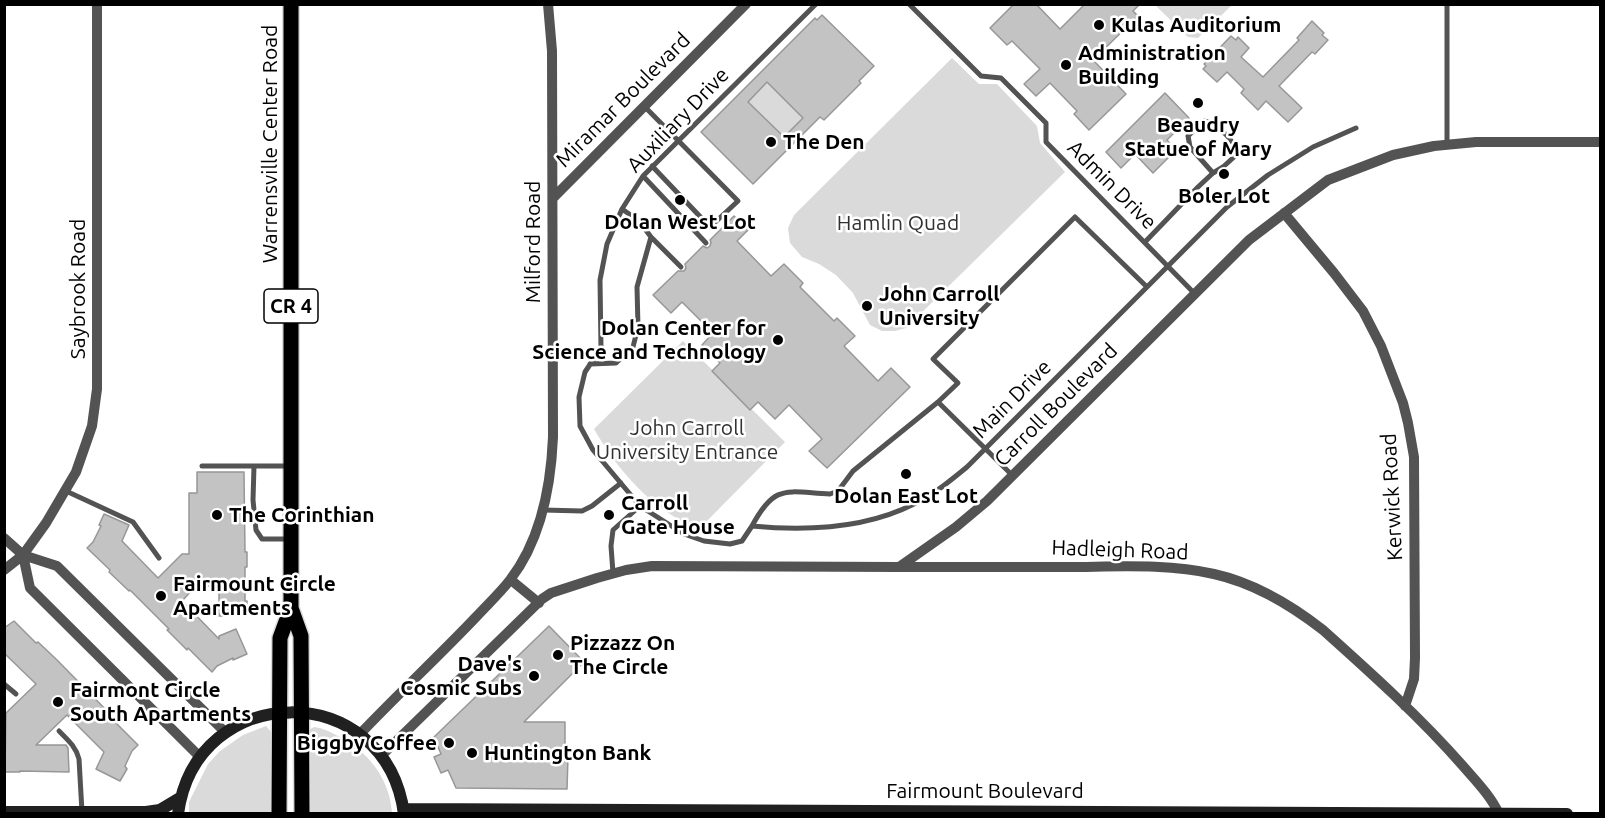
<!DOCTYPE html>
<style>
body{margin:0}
#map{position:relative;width:1605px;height:818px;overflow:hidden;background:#fff;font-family:Ubuntu,sans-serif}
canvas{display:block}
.frame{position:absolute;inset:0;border:6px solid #000;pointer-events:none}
</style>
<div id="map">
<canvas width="1605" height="818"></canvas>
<div class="frame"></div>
</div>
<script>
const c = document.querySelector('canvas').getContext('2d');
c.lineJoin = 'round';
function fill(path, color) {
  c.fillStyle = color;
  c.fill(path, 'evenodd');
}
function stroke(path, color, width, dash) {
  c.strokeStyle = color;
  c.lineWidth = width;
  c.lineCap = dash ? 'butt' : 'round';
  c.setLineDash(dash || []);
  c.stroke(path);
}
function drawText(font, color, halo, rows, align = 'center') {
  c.font = font + ' Ubuntu,sans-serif';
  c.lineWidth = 5;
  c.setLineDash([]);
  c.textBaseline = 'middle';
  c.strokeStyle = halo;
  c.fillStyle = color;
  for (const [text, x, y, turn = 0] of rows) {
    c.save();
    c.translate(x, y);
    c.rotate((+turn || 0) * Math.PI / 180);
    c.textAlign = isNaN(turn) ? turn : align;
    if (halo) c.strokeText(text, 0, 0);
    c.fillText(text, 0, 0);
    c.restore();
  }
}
fill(new Path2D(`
 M1155,5H1232L1198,38L1188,37Z
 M952,58L979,84H997L1037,126L1040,143L1065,172L906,328L895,331H882L870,325L853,293L836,275L819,264L802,257L790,243L788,228L794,215Z
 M767,82L803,118L784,137L748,102Z
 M683,341L785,442L699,529C653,511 618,471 594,429Z
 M266,726L272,733L271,813H189V802L208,764L220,751L243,735Z
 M314,727C322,728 329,731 336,735C367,750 390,778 392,813H310L309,730Z`), '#dadada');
const building = new Path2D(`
 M1014,4H1036L1060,29L1085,4H1140L1133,11L1138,16L1093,60L1126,94L1089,130L1074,114L1077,111L1050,83L1036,96L1024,84L1040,69L1012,41L1007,45L990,28Z
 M822,15L874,66L859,81L861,83L824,120L820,117L753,184L701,132L815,18L817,20ZM767,82L803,118L784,137L748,102Z
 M1312,21L1324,33L1322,35L1328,40L1315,54L1312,52L1279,86L1302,108L1288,122L1266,101L1258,110L1241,93L1244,89L1227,72L1217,82L1203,69L1206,66L1204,64L1231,36L1236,40L1238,37L1249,48L1241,57L1263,77L1299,40L1297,38Z
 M1165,93L1189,118L1167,140L1176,150L1153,173L1135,154L1121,168L1106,152Z
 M734,216L748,230L737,241L771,276L784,264L803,283L800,287L834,321L837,318L855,336L844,346L878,381L891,368L910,387L827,468L809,451L822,439L789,405L775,419L758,402L750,410L712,371L720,363L702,345L713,333L682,302L671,313L653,295L678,271H684L686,268L685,264L703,246L707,248L710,246L711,242L710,240Z
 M197,472H244L245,552H247V567H245V601H247V616H219V586H196L182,601L219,639V636L236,629L247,654L233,660V658L217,666L212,672L188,648L187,650L167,630L169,629L130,590L129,591L109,572L110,570L87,548L93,542L101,526L99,525L104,514L129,525L122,541L158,578L182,554H189V493H197Z
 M14,621L36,643L38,642L57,660L116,720L115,722L138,745L132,751L125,766L127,769L120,781L96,769L104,752L67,715L36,745H66L68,748L69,772L20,771V772H5L6,713L36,684L4,653V628Z
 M549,626L584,662L524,722H565V757H568L567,789L456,788L448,770L441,773L434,757L441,754L434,737Z`);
fill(building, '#c3c3c3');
stroke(building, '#979797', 1.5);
const primary = new Path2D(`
 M291,608L301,636L302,814
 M279,814L280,638L291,608V4`);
stroke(primary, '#dbdbdb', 18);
stroke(new Path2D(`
 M816,4L643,176L622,209L607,244L600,280L601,348L585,372L579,397L580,426L593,450L640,506L684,534L704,541L730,544L742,541L752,526C805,531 865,529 914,504C933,495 950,481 967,467L1227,207L1268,175L1313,147L1356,128
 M909,4L981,76L1001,78L1046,123V142L1195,294
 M1447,4V144
 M644,106L738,201L710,227L652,166
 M643,176L706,243
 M651,237L681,267
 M1145,242L1198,187L1213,173L1223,167L1234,157L1236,148C1230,137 1215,122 1204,121L1188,136L1190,147L1213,173
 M590,364L616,363L633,347L638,327L637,287L651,237L639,221L622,209
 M202,466H289
 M254,466L253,500L256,530L262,539H291
 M1013,476L938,402L958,383L933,359L1075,217L1147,287
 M66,491L133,522L159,558
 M543,510L582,511L592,506L621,483
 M752,526C775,483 786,492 830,494L838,491L853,471L938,402
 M613,573L611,546L613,530L640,506
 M4,684L16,694
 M59,731C68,740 76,747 79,759L82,812`), '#535353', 5);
stroke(new Path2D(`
 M553,198L746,4
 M1284,213L1334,273L1363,311L1381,346L1403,403L1408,423L1414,457L1415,658L1414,679L1405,706
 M4,538L23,555L57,566L225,732
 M23,555L30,588L200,757
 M899,567C954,567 1009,567 1064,567C1114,567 1165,563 1214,574C1254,583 1291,605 1323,630C1371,673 1420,717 1463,766C1475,780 1491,796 1499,814
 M4,570L23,555L46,523L76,472L92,426L97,389V4
 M511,580L539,603
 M360,734C398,694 438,657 476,617C487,605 500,593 510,580C541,540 551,485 553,437L552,51L548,4
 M381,756L542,599L551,593L597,578L626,570L652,566L899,567L956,527L987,501L1249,240L1328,180L1393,155L1434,146L1476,142H1600`), '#535353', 10);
stroke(new Path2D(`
 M403,809L1567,814
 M4,812H146L160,810L180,798
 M178,814C196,679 386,678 404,814`), '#202020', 12);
stroke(primary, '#000', 15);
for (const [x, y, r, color] of [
 [1099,25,6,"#000"],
 [1066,65,6,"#000"],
 [1198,103,6,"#000"],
 [771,142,6,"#000"],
 [1224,174,6,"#000"],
 [680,200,6,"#000"],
 [867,306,6,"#000"],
 [778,340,6,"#000"],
 [906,474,6,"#000"],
 [217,515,6,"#000"],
 [609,515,6,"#000"],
 [161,596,6,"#000"],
 [558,655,6,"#000"],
 [534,676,6,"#000"],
 [58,702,6,"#000"],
 [449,743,6,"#000"],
 [472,753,6,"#000"]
]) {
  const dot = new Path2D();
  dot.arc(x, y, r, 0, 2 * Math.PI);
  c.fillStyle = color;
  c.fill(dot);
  stroke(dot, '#fff', 2);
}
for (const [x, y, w] of [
 [291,306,54]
]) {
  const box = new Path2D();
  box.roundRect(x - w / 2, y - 17, w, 34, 4.5);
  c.fillStyle = '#fff';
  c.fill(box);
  stroke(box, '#000', 1.5);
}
drawText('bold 20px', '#000', null, [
 ["CR 4",291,306]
]);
drawText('bold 21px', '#000', '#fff', [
 ["Kulas Auditorium",1111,25],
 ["Administration",1078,53],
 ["Building",1078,77],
 ["Beaudry",1198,125,"center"],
 ["Statue of Mary",1198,149,"center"],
 ["The Den",783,142],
 ["Boler Lot",1224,196,"center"],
 ["Dolan West Lot",680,222,"center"],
 ["John Carroll",879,294],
 ["University",879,318],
 ["Dolan Center for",766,328,"right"],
 ["Science and Technology",766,352,"right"],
 ["Dolan East Lot",906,496,"center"],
 ["Carroll",621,503],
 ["Gate House",621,527],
 ["The Corinthian",229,515],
 ["Fairmount Circle",173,584],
 ["Apartments",173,608],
 ["Pizzazz On",570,643],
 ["The Circle",570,667],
 ["Dave's",522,664,"right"],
 ["Cosmic Subs",522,688,"right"],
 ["Fairmont Circle",70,690],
 ["South Apartments",70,714],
 ["Biggby Coffee",437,743,"right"],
 ["Huntington Bank",484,753]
], 'left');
drawText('21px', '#000', '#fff', [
 ["Miramar Boulevard",623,100,-45],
 ["Auxiliary Drive",678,120,-46],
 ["Warrensville Center Road",270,144,-90],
 ["Admin Drive",1112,185,45],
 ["Milford Road",533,242,-90],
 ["Saybrook Road",78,289,-90],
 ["Main Drive",1012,399,-45],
 ["Carroll Boulevard",1056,405,-45],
 ["Kerwick Road",1392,497,-93],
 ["Hadleigh Road",1120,550,2],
 ["Fairmount Boulevard",985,791]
]);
drawText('21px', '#313131', '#fff', [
 ["Hamlin Quad",898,223],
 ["John Carroll",687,428],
 ["University Entrance",687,452]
]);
</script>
